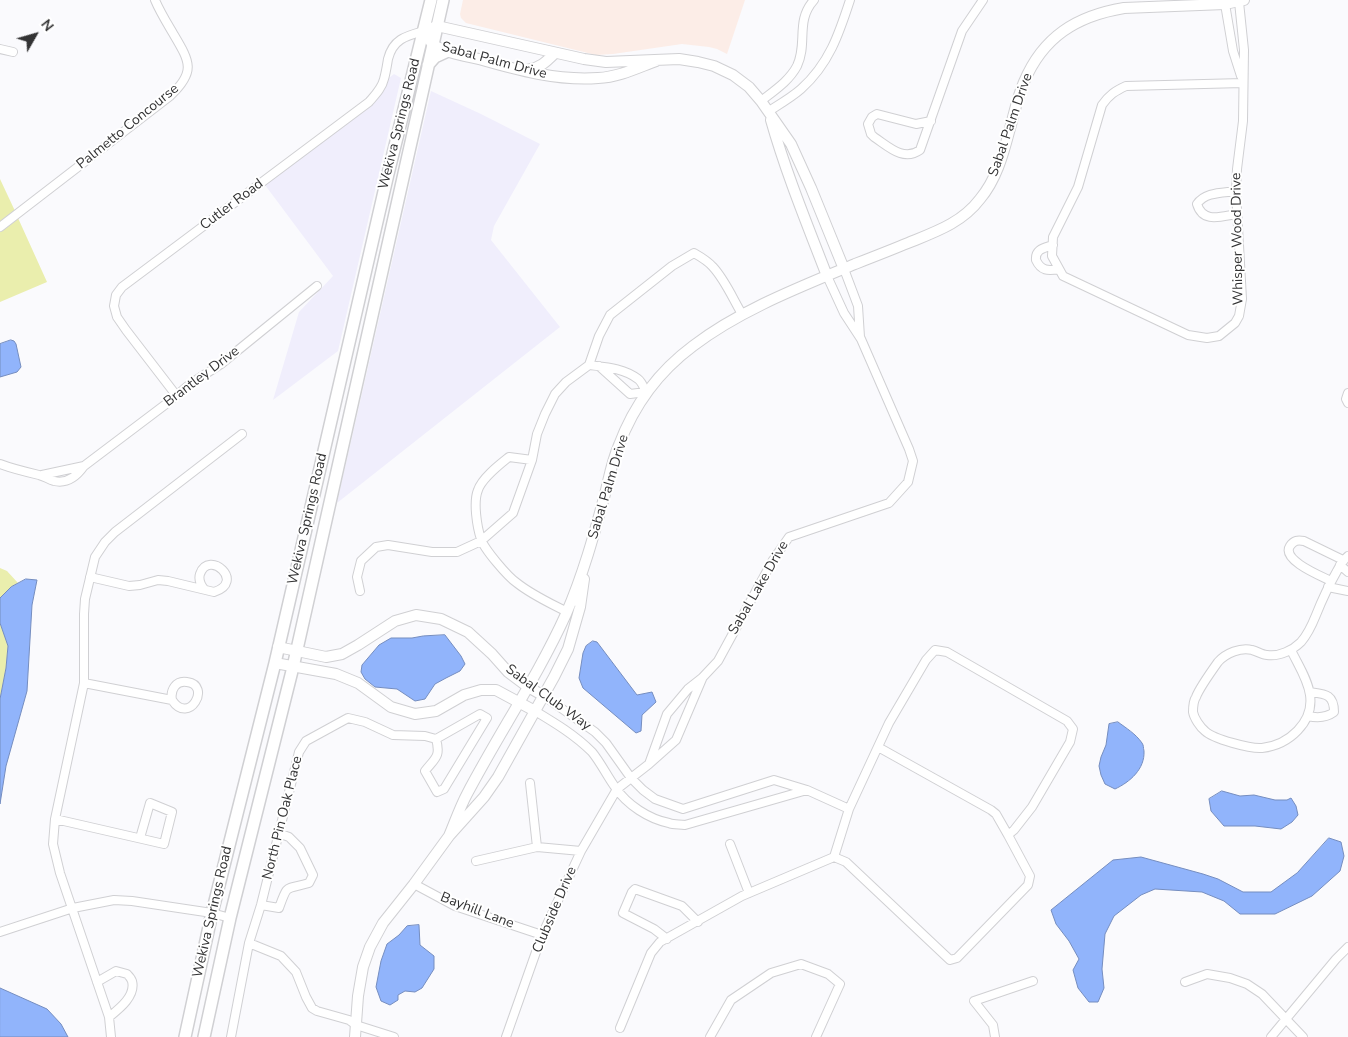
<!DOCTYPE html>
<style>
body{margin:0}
#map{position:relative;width:1348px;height:1037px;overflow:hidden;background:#fafafd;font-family:"Nunito Sans",sans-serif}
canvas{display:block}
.north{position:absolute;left:10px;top:10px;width:50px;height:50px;-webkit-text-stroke:4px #fff;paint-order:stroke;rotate:52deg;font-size:14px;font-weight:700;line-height:20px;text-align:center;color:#333334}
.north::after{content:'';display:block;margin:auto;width:18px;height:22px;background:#333334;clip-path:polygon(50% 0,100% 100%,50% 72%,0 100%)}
</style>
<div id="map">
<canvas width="1348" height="1037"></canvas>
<div class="north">N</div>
</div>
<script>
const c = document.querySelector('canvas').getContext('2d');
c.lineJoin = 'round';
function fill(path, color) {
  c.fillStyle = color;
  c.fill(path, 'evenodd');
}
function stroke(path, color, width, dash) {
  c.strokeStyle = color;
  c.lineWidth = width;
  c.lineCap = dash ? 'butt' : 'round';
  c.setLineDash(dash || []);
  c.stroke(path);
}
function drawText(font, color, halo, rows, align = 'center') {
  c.font = font + ' "Nunito Sans",sans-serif';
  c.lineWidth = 4;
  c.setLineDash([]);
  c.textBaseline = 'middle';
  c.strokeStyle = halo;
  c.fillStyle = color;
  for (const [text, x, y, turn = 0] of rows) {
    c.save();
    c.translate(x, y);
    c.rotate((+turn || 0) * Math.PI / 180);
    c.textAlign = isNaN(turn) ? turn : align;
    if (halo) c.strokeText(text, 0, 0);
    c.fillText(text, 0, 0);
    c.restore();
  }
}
fill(new Path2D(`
 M394,74L401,78L338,351L273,400L299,312L333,276L265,185L371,105L383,92L389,78Z
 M431,91L481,114L540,144L494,226L491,240L560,327L337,503Z`), '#f0eefc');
fill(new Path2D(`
 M463,0H745L727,54L717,49L709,47L682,44L613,54L596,55L466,23L461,18L460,14Z`), '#fcede7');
fill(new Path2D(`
 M0,179L15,211L0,222Z
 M18,218L47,282L0,302V232Z
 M0,568L7,571L18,583L11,587L0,598Z
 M0,623L8,646L6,668L0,699Z`), '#eaeead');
const water = new Path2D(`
 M11,340L14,341L16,344L21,367L17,372L0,377V344Z
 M26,579L37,580L32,605L27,691L6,766L0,804V699L6,668L8,646L0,623V598L11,587Z
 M445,635L461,656L465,664L460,671L446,678L435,684L425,699L415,701L397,689L375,687L365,679L361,672L362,665L379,645L391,638H412L423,636Z
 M593,641L597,642L637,695L652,692L656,702L642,715L641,731L636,733L583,688L579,678L583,653L586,646Z
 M1118,722C1126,728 1136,734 1142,743C1144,746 1143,747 1144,751C1145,769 1130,782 1115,789L1105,784L1101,775L1099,766L1101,757L1106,745L1109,724Z
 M1222,791L1240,796L1254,795L1275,800H1287L1291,798L1296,806L1298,815L1292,822L1281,829L1255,826H1224L1211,811L1209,799Z
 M1329,838L1341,842L1344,856L1340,871L1312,896L1275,914H1240L1224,901L1202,892L1155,889L1141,895L1114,916L1105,934L1102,969L1104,988L1098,1002H1089L1078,988L1073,970L1079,959L1069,941L1056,924L1051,910L1113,860L1141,857L1203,874L1218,879L1243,892H1271L1297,873Z
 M419,925L420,945L434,956V969L422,988L415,992L405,991L398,995V1000L390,1005L381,1001L376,987L381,961L387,944L399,935L407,926Z
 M0,988L47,1009L61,1024L68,1037H0Z`);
fill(water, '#91b4fb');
stroke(water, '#758dbf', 1);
const minor = new Path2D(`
 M1239,2L1244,50L1243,121L1237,169L1236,191L1242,299L1239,316L1235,323L1219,336L1207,338L1188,335L1063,276L1052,256L1053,237L1078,187L1102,105C1109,95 1115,91 1126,86L1243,83
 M1225,4L1233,51L1241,76
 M0,49L13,52
 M761,101C775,90 789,81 797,66C808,43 795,21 814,0
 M769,111C780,104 792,97 801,89C829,64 839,34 850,0
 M931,121L916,124L877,114L872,117L868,124L871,134L874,137C888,146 903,162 920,150L962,31L983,0
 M1236,191C1222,193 1205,192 1197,204C1203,224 1222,216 1237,214
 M0,227L170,96C196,72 190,62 174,35C167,23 160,12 155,0
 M1053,245C1044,248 1035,249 1036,260C1041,271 1048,271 1059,269
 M844,269L858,306L860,337
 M589,365L599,336L610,315L672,266L694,253C701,257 708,261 713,267C725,280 733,299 742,314
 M589,365C605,367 624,368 638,379C642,382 644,388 646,392L630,394L599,366
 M1348,393L1346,399L1348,403
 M176,395L126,330L117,317L114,306L116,295L122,287L369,102C375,95 382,88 384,79C386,72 387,65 388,59C393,39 406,36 424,31
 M532,460L509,457C499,465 482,478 478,490C473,502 477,527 481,539C484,549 508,577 517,583C532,595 550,603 567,612
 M0,464C13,469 26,472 39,475C44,476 48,479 54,481C67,484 77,476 84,466L170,401L190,384L221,364L317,286
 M42,475L84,466
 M1340,565L1348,572
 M90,577L129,586L140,585L158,580L168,581L214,592C246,582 209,549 200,574C198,580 201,585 204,589
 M1331,581C1321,576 1281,560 1290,546C1294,540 1298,540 1304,541L1343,560
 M1328,587L1348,591
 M360,591L357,577L361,561L376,547L388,545L432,552H457L481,541L513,513L532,460L537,434L545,414L555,394L566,382L589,365
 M1291,650C1297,663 1308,679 1310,695C1314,722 1289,745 1262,748C1251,749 1213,739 1205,731C1200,727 1194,718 1193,712C1193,708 1194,700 1196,697C1199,689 1213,669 1218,662C1226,653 1241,647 1252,650C1257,651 1262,655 1267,655C1279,657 1293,650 1301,642C1308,634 1312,625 1316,615C1322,600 1329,585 1337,571C1340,565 1343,560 1348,556
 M84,683L172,700C189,726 212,685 187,682C176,680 170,690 172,700
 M544,696L595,732L606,743L631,778L643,790L655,799L683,809L774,780L807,790L849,809
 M535,711C555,723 575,735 592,752C601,763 607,776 615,787C627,805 649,819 669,823C674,825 680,824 685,825L807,790
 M480,714L487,718L444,789L437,792L425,771C435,758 441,757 436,739Z
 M1308,716C1317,718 1326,718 1334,712C1334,694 1325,694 1310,692
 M878,747L991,810L996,814L1008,835
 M649,764L667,714L688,689L702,678L718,661L773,560L789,537L889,503L908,482L913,461L909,449L861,339L844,313L827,276
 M530,783L537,847
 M55,819L164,844L172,812L150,803L140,838
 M730,844L749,893
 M476,861L537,847L581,851
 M414,884L455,906L542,935
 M261,905L279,908C288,883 285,890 309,883L313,875L300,848L289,837L278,833
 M0,932L73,908L114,900L132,901L212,913L230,918
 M667,939L654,929L623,913L632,892L635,889L682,906L698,922
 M249,943L281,956L296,972L306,997L312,1008L317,1011L349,1020L356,1025L394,1037
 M97,982L116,971L127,974C129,976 131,978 132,981C136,996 119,1009 109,1017
 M1185,982L1207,974L1230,978L1247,984L1262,994L1303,1037
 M620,1028L651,953L660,942L742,896L834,857L846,862L950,960L957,958L1028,885L1030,876L1008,835L1014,830L1032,807L1070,742L1073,729L1067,721L947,652L935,650L926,660L889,723L849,809L834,857
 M111,1037L109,1017L60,873L53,844L55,819L84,683V614L85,599L95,557L105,542L115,532L242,434
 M231,1037L249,943L261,905L299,752L306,741L348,718L365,722L393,735L425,736L436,739
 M506,1037L542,935L581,851L617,789L649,764L676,740L702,679
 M710,1037L731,1000L771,973L801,964L828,974L840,984L816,1037
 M995,1037L993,1025L974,1001L1033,981
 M1271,1037L1336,959L1348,947`);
const tertiary = new Path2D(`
 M656,61C637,68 619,77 598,78C558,81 517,70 479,59C464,56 448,53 435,46C430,43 427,36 424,31L437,26L584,59L606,62L679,59L698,62L714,66L733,75L749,87L761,101L791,144L811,188L844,269
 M527,70C540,68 546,62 555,53
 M771,120C786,173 807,224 827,276
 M278,647L326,657L342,654L358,645L395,621L416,615L441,619L468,632L492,654L508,672L528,687L544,696
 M275,663L336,674L358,683L391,707L415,714L436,711L464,695L481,690H496L535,711
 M449,836C455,822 460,807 467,794C499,733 538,676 566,614C583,575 594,535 605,494C609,478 612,461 619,445C634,405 658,372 693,346C740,310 800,287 855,264C873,257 891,250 908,243C935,232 962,223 980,199C996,180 1003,155 1009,132C1014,115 1017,98 1024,82C1043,37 1076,16 1124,8L1225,4L1244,0
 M355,1037L358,996L363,967L370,947L383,923L414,884L449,836L484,797L498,777L554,677L568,649L580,607L584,579`);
const secondary = new Path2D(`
 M428,65L435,57L448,51
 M185,1037L212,913L275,663L388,174L431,0
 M204,1037L230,918L293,667L443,0`);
stroke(minor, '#d0d0d3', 10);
stroke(tertiary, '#d0d0d3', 12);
stroke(secondary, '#d0d0d3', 14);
stroke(minor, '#fff', 8);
stroke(tertiary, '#fff', 10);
stroke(secondary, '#fff', 11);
drawText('14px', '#333334', '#fff', [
 ["Sabal Palm Drive",494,61,15],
 ["Wekiva Springs Road",400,124,-76],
 ["Sabal Palm Drive",1011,125,-71],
 ["Palmetto Concourse",128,127,-39],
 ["Cutler Road",232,205,-37],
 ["Whisper Wood Drive",1238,239,-91],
 ["Brantley Drive",202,377,-37],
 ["Sabal Palm Drive",609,487,-73],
 ["Wekiva Springs Road",308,519,-77],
 ["Sabal Lake Drive",759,588,-60],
 ["Sabal Club Way",548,698,36],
 ["North Pin Oak Place",283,818,-76],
 ["Clubside Drive",555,910,-67],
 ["Bayhill Lane",477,911,21],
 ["Wekiva Springs Road",213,912,-77]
]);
</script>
